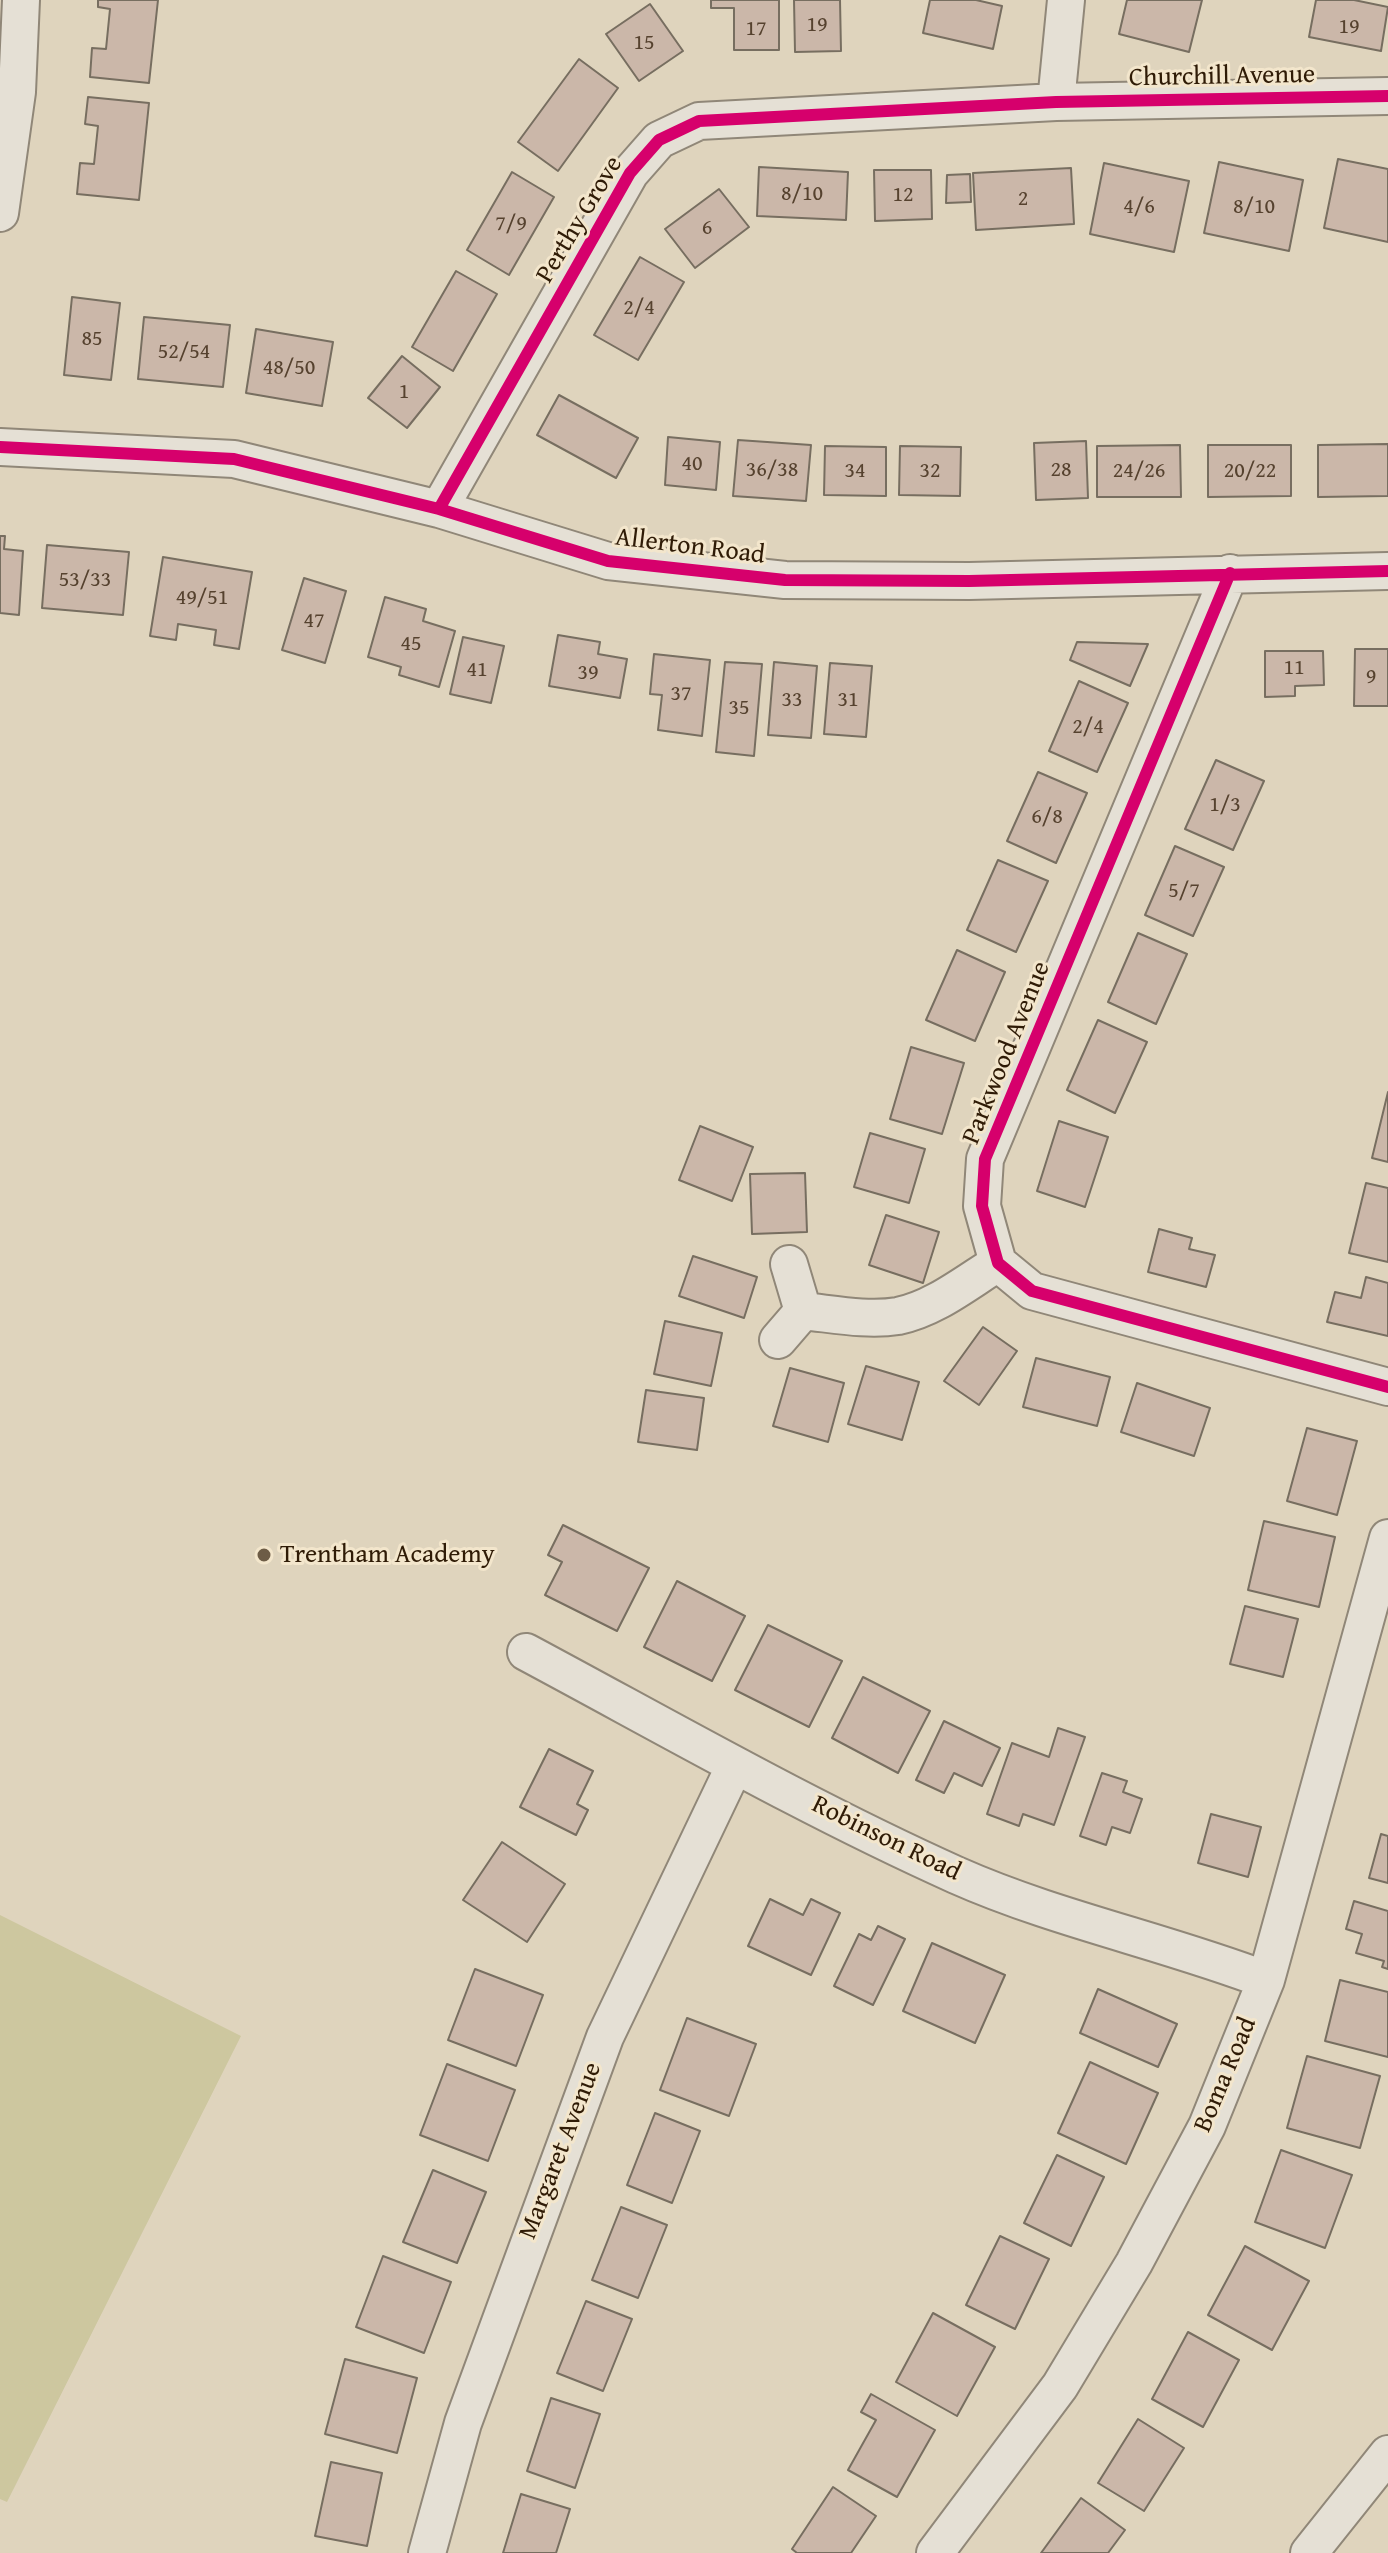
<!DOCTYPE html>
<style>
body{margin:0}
canvas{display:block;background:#dfd4bd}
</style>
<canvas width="1388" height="2553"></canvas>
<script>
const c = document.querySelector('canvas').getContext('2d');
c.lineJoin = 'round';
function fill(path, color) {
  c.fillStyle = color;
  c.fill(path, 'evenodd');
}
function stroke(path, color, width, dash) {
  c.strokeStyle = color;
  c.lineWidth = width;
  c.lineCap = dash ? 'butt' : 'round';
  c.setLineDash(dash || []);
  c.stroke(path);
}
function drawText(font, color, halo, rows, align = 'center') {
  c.font = font + ' "Gentium Book Plus",serif';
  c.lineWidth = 6;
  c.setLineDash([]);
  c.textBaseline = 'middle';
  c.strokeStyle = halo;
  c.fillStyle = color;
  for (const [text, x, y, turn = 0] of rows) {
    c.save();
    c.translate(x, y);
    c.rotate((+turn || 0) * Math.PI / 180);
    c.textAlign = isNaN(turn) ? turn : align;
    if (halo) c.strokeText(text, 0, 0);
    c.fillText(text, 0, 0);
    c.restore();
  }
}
fill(new Path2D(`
 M0,1915L241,2036L7,2502L0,2499Z`), '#cdc79f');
const building = new Path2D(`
 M98,0H158L149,83L90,77L92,48L106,49L110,9L98,7Z
 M711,0H779V50H734V8H711Z
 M794,0H840L841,51L795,52Z
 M930,0H976L1002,6L993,49L923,33Z
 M1127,0H1202L1189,52L1119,34Z
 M1316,0H1354L1388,7L1381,51L1309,37Z
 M650,4L683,51L639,81L606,34Z
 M579,59L618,88L558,171L518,142Z
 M88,97L149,103L139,200L77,194L80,163L94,164L98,126L85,124Z
 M1338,159L1388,169V242L1324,228Z
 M1219,162L1303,180L1289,251L1204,233Z
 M1104,163L1189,181L1174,252L1090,234Z
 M759,167L848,172L846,220L757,216Z
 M1071,168L1074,224L976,230L973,173Z
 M874,170H931L932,219L875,221Z
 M512,172L554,197L509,275L467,250Z
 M970,174L971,202L946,203L947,175Z
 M719,189L749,227L695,268L665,229Z
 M640,257L684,282L638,360L594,335Z
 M456,271L497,294L453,371L412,347Z
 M72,297L120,303L111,380L64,375Z
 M144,317L230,325L223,387L138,379Z
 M256,329L333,342L322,406L246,393Z
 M402,356L440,387L407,428L368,398Z
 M559,395L638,438L616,478L537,435Z
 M668,437L720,442L716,490L665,485Z
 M738,440L811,445L806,501L733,496Z
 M1086,441L1088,498L1036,500L1034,443Z
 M1388,444V496L1318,497V445Z
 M1180,445L1181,497H1097V446Z
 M1208,445H1291V496L1208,497Z
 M825,446L886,447V496L824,495Z
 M900,446L961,447L960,496L899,495Z
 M0,536H5L4,549L23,551L19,615L0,613Z
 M47,545L129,552L123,615L42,608Z
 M163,557L252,572L239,649L214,645L216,630L178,624L176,640L150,636Z
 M304,578L346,591L325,663L282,650Z
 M385,597L426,609L423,621L455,631L439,687L399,675L401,667L368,657Z
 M558,635L600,642L598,654L627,659L620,698L549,686Z
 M463,637L504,646L491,703L450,694Z
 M1077,642L1148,644L1130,686L1070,660Z
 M1355,649H1388V706H1354Z
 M1265,651H1323L1324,685L1295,686V696L1265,697Z
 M654,654L710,660L702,736L658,730L662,695L650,694Z
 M725,662L762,664L754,756L716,752Z
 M774,662L817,666L811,738L768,735Z
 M830,663L872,666L866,737L824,734Z
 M1079,681L1128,703L1097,772L1049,751Z
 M1216,760L1264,781L1233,850L1185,829Z
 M1038,772L1087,793L1056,863L1007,841Z
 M1175,846L1224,867L1193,936L1145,915Z
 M998,860L1048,881L1016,952L967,930Z
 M1138,933L1187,954L1156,1024L1108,1002Z
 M957,950L1005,972L975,1041L926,1020Z
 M1098,1020L1147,1042L1115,1113L1067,1090Z
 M911,1047L964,1063L942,1134L890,1119Z
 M1388,1092V1162L1372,1158Z
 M1059,1121L1108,1137L1085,1207L1037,1191Z
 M700,1126L753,1147L732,1201L679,1180Z
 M870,1133L925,1149L909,1203L854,1187Z
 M805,1173L807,1232L752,1234L750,1174Z
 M1366,1183L1388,1188V1262L1349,1253Z
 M886,1215L939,1232L923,1283L869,1265Z
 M1159,1229L1192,1238L1189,1249L1215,1255L1206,1287L1148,1272Z
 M693,1256L757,1277L744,1318L679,1296Z
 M1366,1277L1388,1283V1336L1327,1322L1335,1292L1361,1298Z
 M665,1321L722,1333L711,1386L654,1374Z
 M983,1327L1017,1351L979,1405L944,1381Z
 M1036,1358L1110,1377L1097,1426L1023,1407Z
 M866,1366L919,1382L902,1440L848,1424Z
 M790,1368L844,1383L828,1442L773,1426Z
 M1137,1383L1210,1408L1194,1456L1121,1432Z
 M646,1390L704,1398L697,1450L638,1442Z
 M1307,1428L1357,1441L1337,1515L1287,1501Z
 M1264,1521L1335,1537L1319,1607L1248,1590Z
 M563,1525L649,1568L617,1631L545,1595L562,1562L548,1555Z
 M677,1581L745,1616L712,1681L644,1647Z
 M1245,1606L1298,1619L1283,1677L1230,1664Z
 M768,1625L842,1661L809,1727L735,1690Z
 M863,1677L930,1711L898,1773L832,1738Z
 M944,1721L1000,1748L982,1786L954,1773L944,1793L916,1780Z
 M1058,1728L1085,1737L1054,1825L1023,1814L1019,1826L987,1814L1012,1743L1049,1757Z
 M549,1749L593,1771L577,1804L588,1810L576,1835L520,1807Z
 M1102,1773L1127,1781L1123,1792L1142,1799L1130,1833L1112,1827L1106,1845L1080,1836Z
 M1211,1814L1261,1827L1248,1877L1198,1863Z
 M1381,1834L1388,1836V1883L1369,1878Z
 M502,1842L565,1884L527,1942L463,1900Z
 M770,1899L803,1915L811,1899L840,1913L811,1975L748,1946Z
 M1354,1901L1388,1911V1969L1382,1967L1384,1961L1356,1953L1362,1934L1346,1929Z
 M878,1926L905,1939L873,2005L834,1986L859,1934L871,1940Z
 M932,1943L1005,1975L975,2043L903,2011Z
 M475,1969L543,1995L516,2066L448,2040Z
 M1340,1980L1388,1992V2057L1325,2041Z
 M1098,1989L1177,2024L1158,2067L1080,2033Z
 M687,2018L756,2044L729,2116L660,2090Z
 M1307,2056L1380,2076L1360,2148L1287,2128Z
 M1090,2062L1158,2093L1126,2164L1058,2133Z
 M447,2064L515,2090L488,2161L420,2135Z
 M655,2113L700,2131L672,2203L627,2185Z
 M1281,2150L1352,2175L1325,2248L1255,2222Z
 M1057,2155L1104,2177L1071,2246L1024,2223Z
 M433,2170L486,2192L457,2263L403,2242Z
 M621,2207L667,2225L638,2298L592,2280Z
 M1000,2236L1049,2259L1015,2329L966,2305Z
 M1245,2246L1309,2281L1272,2350L1208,2315Z
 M383,2256L451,2282L424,2353L356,2327Z
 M586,2301L632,2319L603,2391L557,2373Z
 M933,2313L995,2347L957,2416L896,2382Z
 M1188,2332L1239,2360L1203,2427L1152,2399Z
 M345,2359L417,2378L397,2453L325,2434Z
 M871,2394L935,2430L897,2497L848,2470L876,2420L861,2412Z
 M551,2398L600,2414L575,2488L527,2471Z
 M1138,2419L1184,2448L1144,2511L1098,2483Z
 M331,2462L382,2473L367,2546L315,2536Z
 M833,2487L876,2516L851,2553H797L792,2549Z
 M521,2494L570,2509L556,2553H503Z
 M1081,2498L1125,2530L1108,2553H1041Z`);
fill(building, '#cbb7a9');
stroke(building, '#776e60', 2);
const street = new Path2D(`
 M1056,102L1066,0
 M0,213L17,92L21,0
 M0,447L234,459L439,509L608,561L785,580L969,581L1388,571
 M439,509L630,173L659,140L699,121L1056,102L1388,96
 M1230,573L985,1159L982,1206L998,1263L1032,1291L1388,1387
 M789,1264L803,1311C833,1314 867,1321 898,1316C934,1309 967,1282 998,1263
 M778,1340L803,1311
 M526,1652C668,1728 809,1809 956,1875C1055,1919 1164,1941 1266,1980
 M427,2553L463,2423L605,2037L735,1765
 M935,2553L1060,2386L1134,2263L1207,2126L1266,1980L1388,1538
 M1309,2553L1388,2454`);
stroke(street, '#908778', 40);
stroke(street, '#e5e0d5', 36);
stroke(new Path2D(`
 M0,447L234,459L439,509L608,561L785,580L969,581L1388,571
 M439,509L630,173L659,140L699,121L1056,102L1388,96
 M1230,573L985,1159L982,1206L998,1263L1032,1291L1388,1387`), '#d6006c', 12);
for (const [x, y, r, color] of [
 [264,1555,8,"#6d5c46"]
]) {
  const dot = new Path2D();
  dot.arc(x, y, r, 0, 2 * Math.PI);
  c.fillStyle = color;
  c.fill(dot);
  stroke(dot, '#f3e6cc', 3);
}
drawText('22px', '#56422f', null, [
 ["19",817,25],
 ["19",1349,27],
 ["17",756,29],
 ["15",644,43],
 ["8/10",802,194],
 ["12",903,195],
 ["2",1023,199],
 ["4/6",1139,207],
 ["8/10",1254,207],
 ["7/9",511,224],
 ["6",707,228],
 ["2/4",639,308],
 ["85",92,339],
 ["52/54",184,352],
 ["48/50",289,368],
 ["1",404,392],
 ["40",692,464],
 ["36/38",772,470],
 ["28",1061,470],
 ["34",855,471],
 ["32",930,471],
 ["24/26",1139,471],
 ["20/22",1250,471],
 ["53/33",85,580],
 ["49/51",202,598],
 ["47",314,621],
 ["45",411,644],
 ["11",1294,668],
 ["41",477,670],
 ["39",588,673],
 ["9",1371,677],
 ["37",681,694],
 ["33",792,700],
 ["31",848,700],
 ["35",739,708],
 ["2/4",1088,727],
 ["1/3",1225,805],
 ["6/8",1047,817],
 ["5/7",1184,891]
]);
drawText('26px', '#2f1b06', '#f3e6cc', [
 ["Churchill Avenue",1222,77,-1],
 ["Perthy Grove",580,220,-59],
 ["Allerton Road",690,547,7],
 ["Parkwood Avenue",1007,1053,-68],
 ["Robinson Road",886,1839,26],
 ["Boma Road",1226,2075,-67],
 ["Margaret Avenue",561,2151,-69]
]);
drawText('26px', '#2f1b06', '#f3e6cc', [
 ["Trentham Academy",280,1555]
], 'left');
</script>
